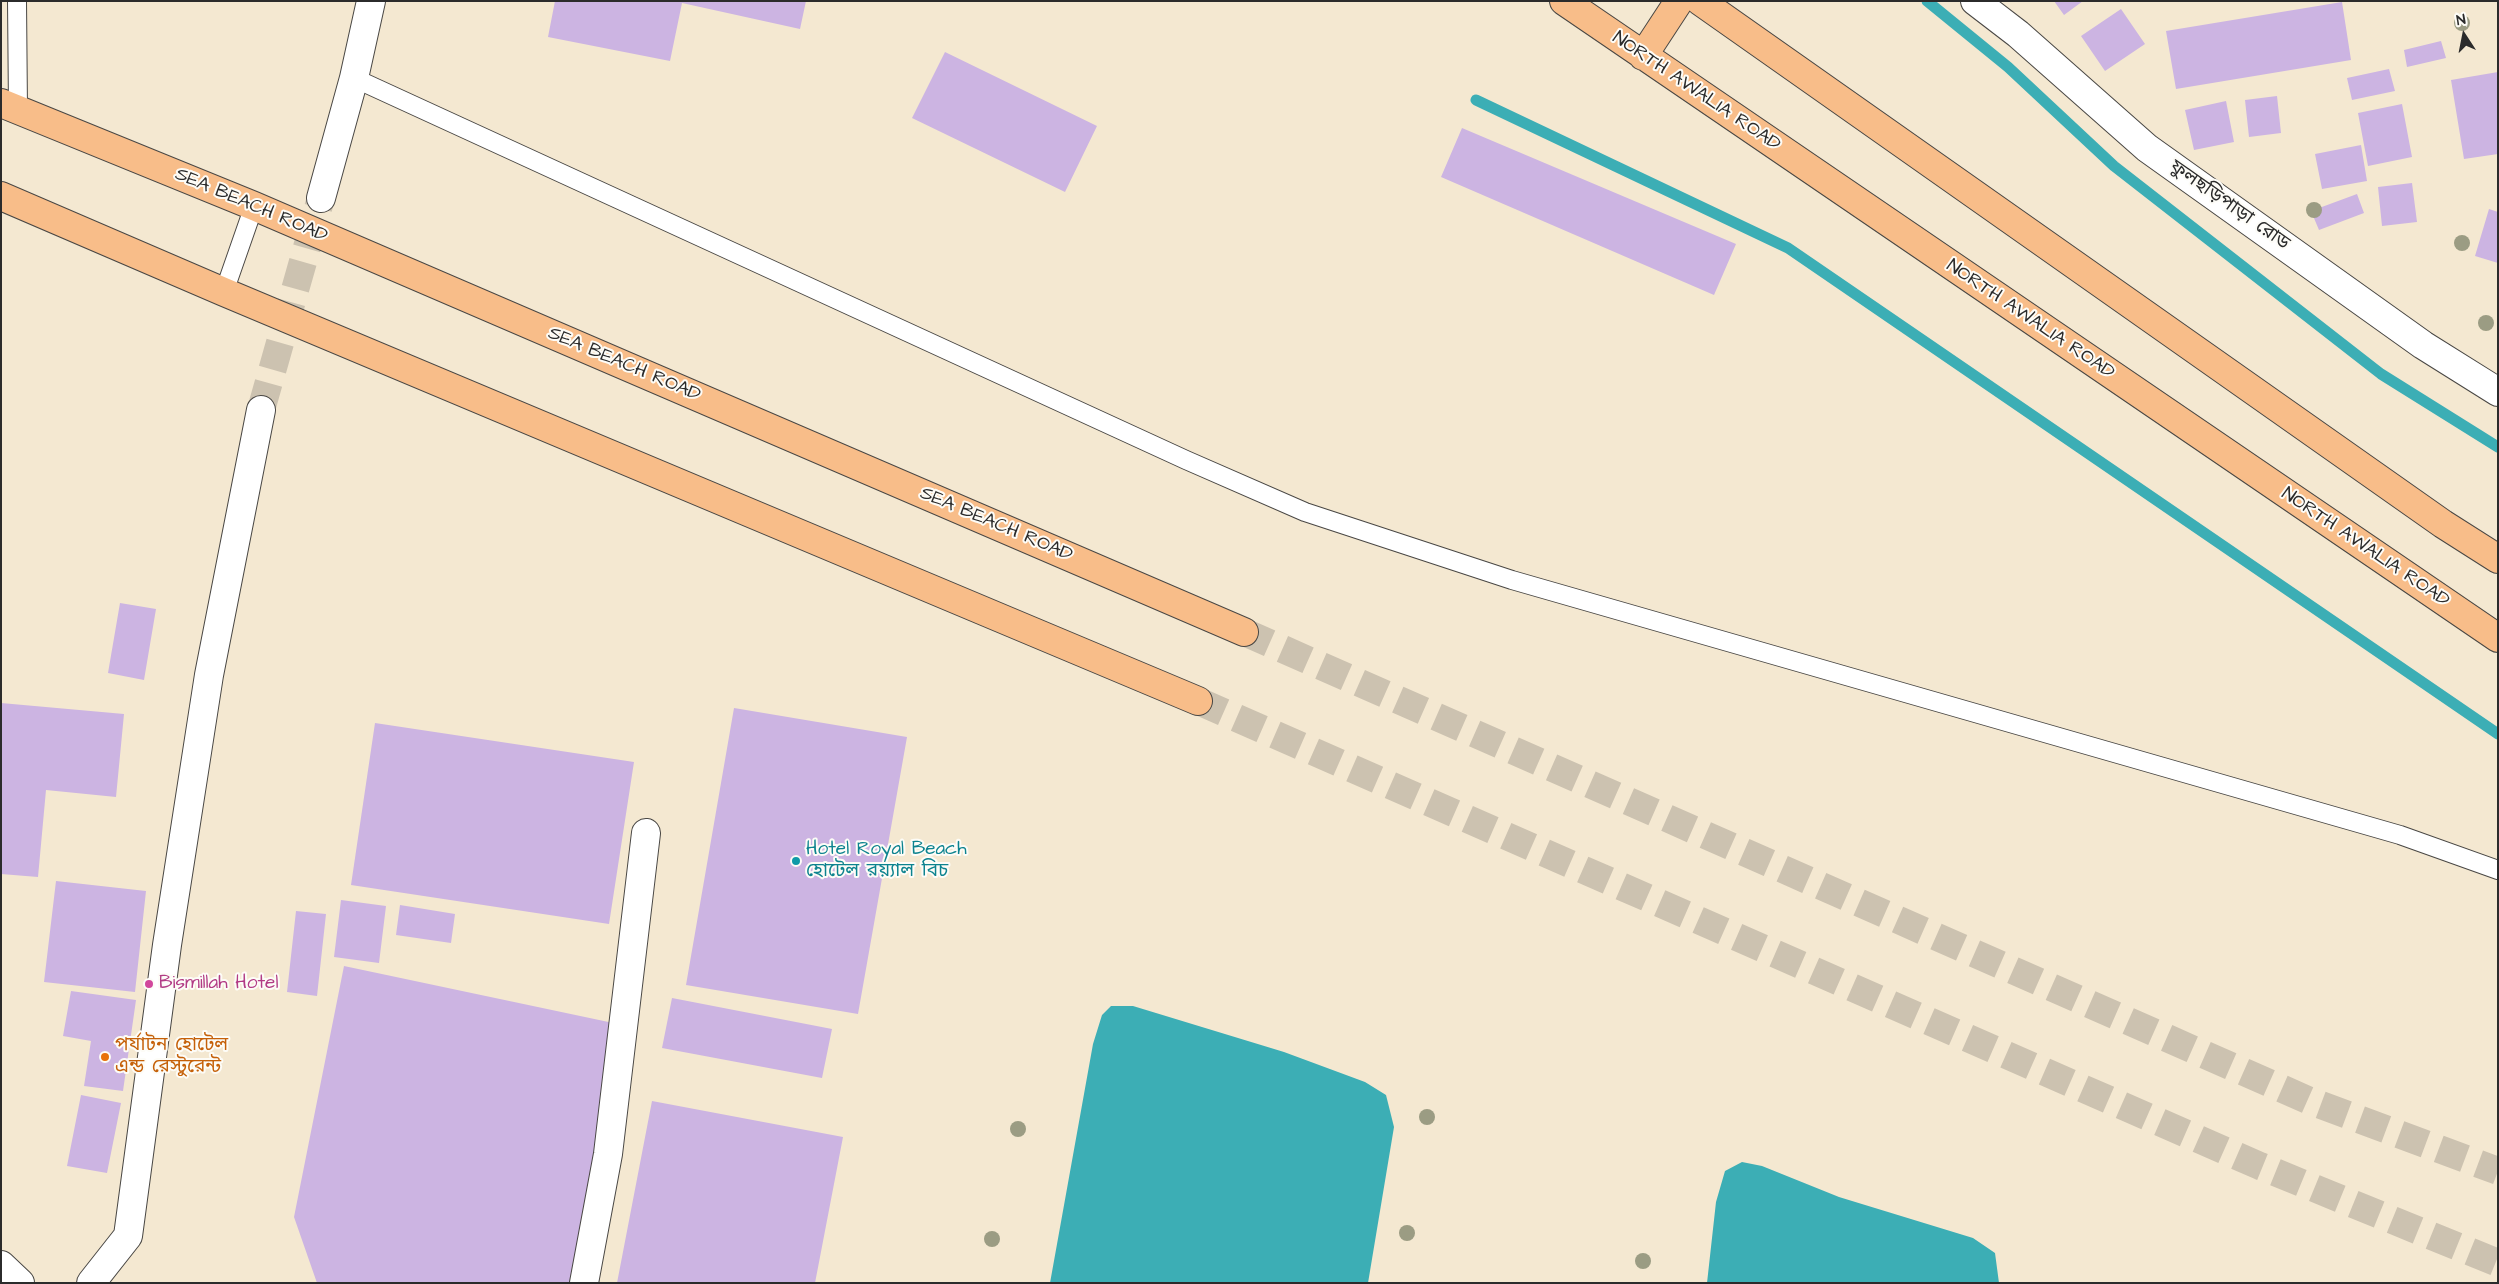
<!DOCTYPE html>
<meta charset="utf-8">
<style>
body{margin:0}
#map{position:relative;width:2499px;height:1284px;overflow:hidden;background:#f4e8d1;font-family:"Architects Daughter",sans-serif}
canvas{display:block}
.frame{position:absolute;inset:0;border:2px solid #2b2b2b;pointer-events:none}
.north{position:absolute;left:2439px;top:10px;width:50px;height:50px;-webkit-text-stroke:4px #fdfcf7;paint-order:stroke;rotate:349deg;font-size:14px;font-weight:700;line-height:20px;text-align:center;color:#2b2b2b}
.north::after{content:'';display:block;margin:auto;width:18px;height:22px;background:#2b2b2b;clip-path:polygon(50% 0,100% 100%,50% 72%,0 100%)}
</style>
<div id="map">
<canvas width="2499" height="1284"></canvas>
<div class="frame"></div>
<div class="north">N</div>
</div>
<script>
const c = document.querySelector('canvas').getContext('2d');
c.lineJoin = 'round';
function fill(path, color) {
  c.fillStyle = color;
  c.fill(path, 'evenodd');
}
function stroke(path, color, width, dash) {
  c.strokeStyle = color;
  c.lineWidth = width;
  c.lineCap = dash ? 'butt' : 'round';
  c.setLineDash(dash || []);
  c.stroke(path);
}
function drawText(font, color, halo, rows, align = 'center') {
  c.font = font + ' "Architects Daughter","Noto Sans Bengali",sans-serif';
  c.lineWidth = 4;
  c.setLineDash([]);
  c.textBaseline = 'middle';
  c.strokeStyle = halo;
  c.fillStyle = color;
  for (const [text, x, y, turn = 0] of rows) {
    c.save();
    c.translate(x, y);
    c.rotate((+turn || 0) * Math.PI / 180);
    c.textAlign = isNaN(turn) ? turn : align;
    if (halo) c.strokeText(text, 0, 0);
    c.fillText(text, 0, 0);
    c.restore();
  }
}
fill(new Path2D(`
 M1111,1006H1133L1284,1052L1365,1082L1386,1095L1394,1127L1368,1283H1050L1093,1044L1102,1015Z
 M1742,1162L1762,1166L1839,1197L1973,1238L1995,1253L1999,1283H1707L1716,1202L1725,1171Z`), '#3caeb5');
stroke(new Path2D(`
 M1927,1L2008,67L2114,166L2381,374L2498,447
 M1476,100L1788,248L2498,734`), '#3caeb5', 11);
fill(new Path2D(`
 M555,1H806L800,29L682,3L670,61L548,37Z
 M2054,1H2083L2064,15Z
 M2342,2L2351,60L2176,89L2166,31Z
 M2121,9L2145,44L2105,71L2081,36Z
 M2441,41L2446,58L2407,67L2404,50Z
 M945,52L1097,126L1065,192L912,118Z
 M2389,69L2395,91L2352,100L2347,78Z
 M2498,72V154L2464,159L2451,80Z
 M2277,96L2281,133L2249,137L2245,100Z
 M2226,101L2234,142L2194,150L2185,110Z
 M2402,104L2412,157L2368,166L2358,113Z
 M1462,128L1736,244L1714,295L1441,177Z
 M2361,145L2367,181L2322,189L2315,154Z
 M2412,183L2417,222L2382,226L2378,187Z
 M2357,194L2364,213L2319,230L2311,211Z
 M2489,209L2498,212V263L2475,256Z
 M120,603L156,609L144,680L108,673Z
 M1,703L124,714L116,797L46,790L38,877L1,874Z
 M734,708L907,737L858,1014L686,985Z
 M375,723L634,762L609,924L351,885Z
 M56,881L146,891L135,992L44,982Z
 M341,900L386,906L379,963L334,957Z
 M400,905L455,914L451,943L396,935Z
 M296,911L326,914L317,996L287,992Z
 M344,966L618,1024L571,1283H317L294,1217Z
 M71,991L136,1000L123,1091L84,1086L91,1041L63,1036Z
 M672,998L832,1029L822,1078L662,1048Z
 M81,1095L121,1103L107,1173L67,1166Z
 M652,1101L843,1137L815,1283H617Z`), '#ccb4e2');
stroke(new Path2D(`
 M261,410L321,198`), '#ccc2b0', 28, [28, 14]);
stroke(new Path2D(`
 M1244,632L2310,1101L2498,1171
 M1198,701L2260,1166L2498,1263`), '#ccc2b0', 28, [28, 14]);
const lane = new Path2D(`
 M17,1L18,110
 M354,78L1186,460L1305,512L1512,580L2400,835L2498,870
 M224,292L254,206`);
const street = new Path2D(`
 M1975,1L2018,34L2147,148L2423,345L2498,392
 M321,198L354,78L371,1
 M1,1265L20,1283
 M91,1283L128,1236L167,945L209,675L261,410
 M584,1283L608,1154L646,833`);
const primary = new Path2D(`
 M1564,1L2498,638
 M1700,1L2443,524L2498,559
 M1643,56L1679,1`);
const highway = new Path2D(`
 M1,103L254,206L1244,632
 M1,196L224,292L1198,701`);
stroke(lane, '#494744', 20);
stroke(street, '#494744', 30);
stroke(primary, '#494744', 30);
stroke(highway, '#494744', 30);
stroke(lane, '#fff', 18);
stroke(street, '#fff', 28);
stroke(primary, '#f8bd89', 28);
stroke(highway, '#f8bd89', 28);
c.fillStyle = '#9b9c83';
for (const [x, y] of [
 [2462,23],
 [2314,210],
 [2462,243],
 [2486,323],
 [1427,1117],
 [1018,1129],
 [1407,1233],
 [992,1239],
 [1643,1261]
]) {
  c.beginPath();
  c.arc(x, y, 8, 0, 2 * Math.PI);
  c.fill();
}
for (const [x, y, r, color] of [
 [796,861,5,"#0f9aa8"],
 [149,984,5,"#d1479c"],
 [105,1057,5,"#e8710a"]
]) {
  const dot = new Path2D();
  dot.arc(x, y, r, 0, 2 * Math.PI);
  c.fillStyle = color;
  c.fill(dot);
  stroke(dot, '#fdfcf7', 2);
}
drawText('19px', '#2b2b2b', '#fdfcf7', [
 ["NORTH AWALIA ROAD",1696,92,34],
 ["SEA BEACH ROAD",251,206,23],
 ["ফুলছড়িপাড়া রোড",2229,206,35],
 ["NORTH AWALIA ROAD",2030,320,34],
 ["SEA BEACH ROAD",624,365,23],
 ["SEA BEACH ROAD",996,525,23],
 ["NORTH AWALIA ROAD",2365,548,34]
]);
drawText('19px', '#0d838f', '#fdfcf7', [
 ["Hotel Royal Beach",806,850],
 ["হোটেল রয়্যাল বিচ",806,872]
], 'left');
drawText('19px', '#b23c85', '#fdfcf7', [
 ["Bismillah Hotel",159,984]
], 'left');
drawText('19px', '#c56008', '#fdfcf7', [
 ["পর্যাটন হোটেল",115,1046],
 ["এন্ড রেস্টুরেন্ট",115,1068]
], 'left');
</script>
